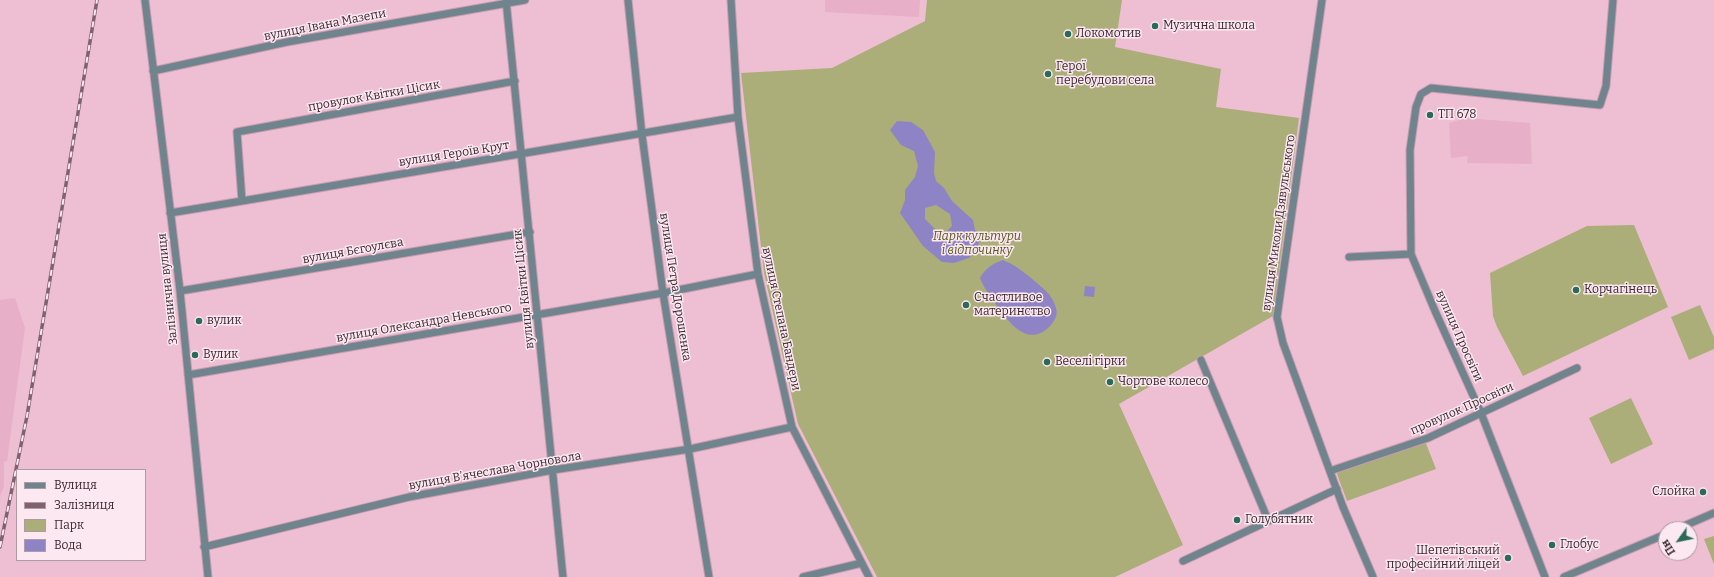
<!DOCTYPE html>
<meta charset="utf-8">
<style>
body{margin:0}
#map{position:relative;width:1714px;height:577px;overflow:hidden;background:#eebed3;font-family:Bitter,serif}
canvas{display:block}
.legend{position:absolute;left:16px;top:469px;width:130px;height:92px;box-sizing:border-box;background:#fce8f0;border:1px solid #ae9ba3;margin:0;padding:5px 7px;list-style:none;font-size:12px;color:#39272f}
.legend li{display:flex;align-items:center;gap:8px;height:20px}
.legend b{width:20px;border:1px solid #ae9ba3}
.north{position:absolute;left:1658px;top:521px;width:40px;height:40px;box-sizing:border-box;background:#fce8f0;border:1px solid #ae9ba3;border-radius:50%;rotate:237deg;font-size:11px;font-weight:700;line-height:16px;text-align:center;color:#39272f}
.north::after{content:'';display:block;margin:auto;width:14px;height:18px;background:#2b6a58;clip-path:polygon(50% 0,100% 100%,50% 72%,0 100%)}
</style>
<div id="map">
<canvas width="1714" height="577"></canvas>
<ul class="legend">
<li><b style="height:5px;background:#70848e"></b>Вулиця</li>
<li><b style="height:5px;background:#80626f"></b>Залізниця</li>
<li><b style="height:11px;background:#abae78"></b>Парк</li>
<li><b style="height:11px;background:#8e83c5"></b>Вода</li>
</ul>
<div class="north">Пн</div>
</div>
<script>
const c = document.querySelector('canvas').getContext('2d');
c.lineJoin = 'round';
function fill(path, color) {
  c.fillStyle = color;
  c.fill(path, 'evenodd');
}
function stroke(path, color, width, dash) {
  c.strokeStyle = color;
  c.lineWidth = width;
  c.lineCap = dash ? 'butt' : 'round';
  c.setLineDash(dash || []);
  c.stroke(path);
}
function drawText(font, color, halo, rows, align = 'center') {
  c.font = font + ' Bitter,serif';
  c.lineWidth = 3;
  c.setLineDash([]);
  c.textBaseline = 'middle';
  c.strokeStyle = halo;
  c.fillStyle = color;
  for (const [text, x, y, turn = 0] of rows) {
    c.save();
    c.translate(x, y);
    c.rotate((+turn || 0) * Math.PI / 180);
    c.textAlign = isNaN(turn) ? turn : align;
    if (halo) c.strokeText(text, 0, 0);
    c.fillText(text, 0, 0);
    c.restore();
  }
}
fill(new Path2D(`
 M825,0H920L919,17L825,12Z
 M1465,118L1530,123L1532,164L1467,163L1468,156L1451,158L1449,123Z
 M15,298L25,328L7,461L4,462V486L0,496V300Z`), '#e7b0c8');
fill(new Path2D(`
 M927,0H1122L1115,47L1221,69L1216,107L1299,118L1273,316L1119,404L1183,545L1115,577H877L798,424L764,273L741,73L832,68L925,21Z
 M1634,225L1668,307L1523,376L1497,327L1493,316L1490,273L1587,226Z
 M1700,305L1714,337V349L1689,360L1671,317Z
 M1631,398L1653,444L1611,464L1589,418Z
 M1425,441L1436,469L1347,501L1337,474L1340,470Z
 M1714,536V564L1704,539Z`), '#abae78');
fill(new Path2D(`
 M897,121L911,122L923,130L935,152L934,173L936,181L944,188L952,201L973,220L975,230L982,234L975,253L969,258L954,263L942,262L923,246L900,213L905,200V190L915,177L918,166L914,151L901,145L890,130ZM936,205L950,214L952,226L946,232L935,229L925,219V208Z
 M1003,260C1016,266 1020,269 1031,278C1042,288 1052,293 1056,308C1058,315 1055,320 1051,325C1030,348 1011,326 998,307C991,298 985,290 980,278C986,268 992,264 1003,260Z
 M1085,286L1095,287L1094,297L1084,296Z`), '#8e83c5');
const street = new Path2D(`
 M145,0L180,291L208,577
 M506,0L563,577
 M628,0L642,135L663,293L709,577
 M731,0L738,117L758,274L792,427L869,577
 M1322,0L1277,317L1283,343L1343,507L1373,577
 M153,71L287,42L525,0
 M515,81L237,132L242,201L738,117
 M170,213L242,201
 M1349,257L1411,254
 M180,291L530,232
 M1201,360L1268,520
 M188,375L663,293L758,274
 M1330,471L1428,438L1577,368
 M1677,529L1714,513
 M204,547L409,497L553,470L690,449L792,427
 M1183,561L1337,489
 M803,577L862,563
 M1545,577L1481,413L1435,311L1411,254L1410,150L1416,107L1421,94L1431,88L1600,105L1606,86L1613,0
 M1564,577L1666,534`);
stroke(street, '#c69daf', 9);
stroke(street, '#70848e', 7);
const rail = new Path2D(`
 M0,547L27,416L97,0`);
stroke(rail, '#80626f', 3.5);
stroke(rail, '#fce8f0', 2, [6]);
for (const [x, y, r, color] of [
 [1155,26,4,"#2b6a58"],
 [1068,34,4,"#2b6a58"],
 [1048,74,4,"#2b6a58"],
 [1430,115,4,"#2b6a58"],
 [1576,290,4,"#2b6a58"],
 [966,305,4,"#2b6a58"],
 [199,321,4,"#2b6a58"],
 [195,355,4,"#2b6a58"],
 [1047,362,4,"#2b6a58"],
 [1110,382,4,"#2b6a58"],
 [1703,492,4,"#2b6a58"],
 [1237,520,4,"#2b6a58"],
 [1552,545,4,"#2b6a58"],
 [1508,558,4,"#2b6a58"]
]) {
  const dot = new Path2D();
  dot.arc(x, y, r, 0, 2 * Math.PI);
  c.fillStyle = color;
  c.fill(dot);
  stroke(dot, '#fce8f0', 1.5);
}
drawText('12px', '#39272f', '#fce8f0', [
 ["вулиця Івана Мазепи",325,25,-11],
 ["провулок Квітки Цісик",374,96,-10],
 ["вулиця Героїв Крут",454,154,-9],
 ["вулиця Миколи Дзявульського",1279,223,-82],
 ["вулиця Бєгоулєва",353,251,-10],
 ["вулиця Петра Дорошенка",675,287,81],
 ["Залізнична вулиця",168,289,-96],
 ["вулиця Квітки Цісик",524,289,-96],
 ["вулиця Степана Бандери",781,319,78],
 ["вулиця Олександра Невського",424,323,-10],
 ["вулиця Просвіти",1459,336,66],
 ["провулок Просвіти",1462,409,-24],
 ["вулиця Вʼячеслава Чорновола",495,471,-10]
]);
drawText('12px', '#39272f', '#fce8f0', [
 ["Музична школа",1163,26],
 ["Локомотив",1076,34],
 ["Герої",1056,67],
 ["перебудови села",1056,81],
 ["ТП 678",1438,115],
 ["Корчагінець",1584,290],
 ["Счастливое",974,298],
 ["материнство",974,312],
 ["вулик",207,321],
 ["Вулик",203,355],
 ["Веселі гірки",1055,362],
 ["Чортове колесо",1118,382],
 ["Слойка",1695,492,"right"],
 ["Голубятник",1245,520],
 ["Глобус",1560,545],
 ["Шепетівський",1500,551,"right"],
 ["професійний ліцей",1500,565,"right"]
], 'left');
drawText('italic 12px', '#54561f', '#fce8f0', [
 ["Парк культури",977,237],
 ["і відпочинку",977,251]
]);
</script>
